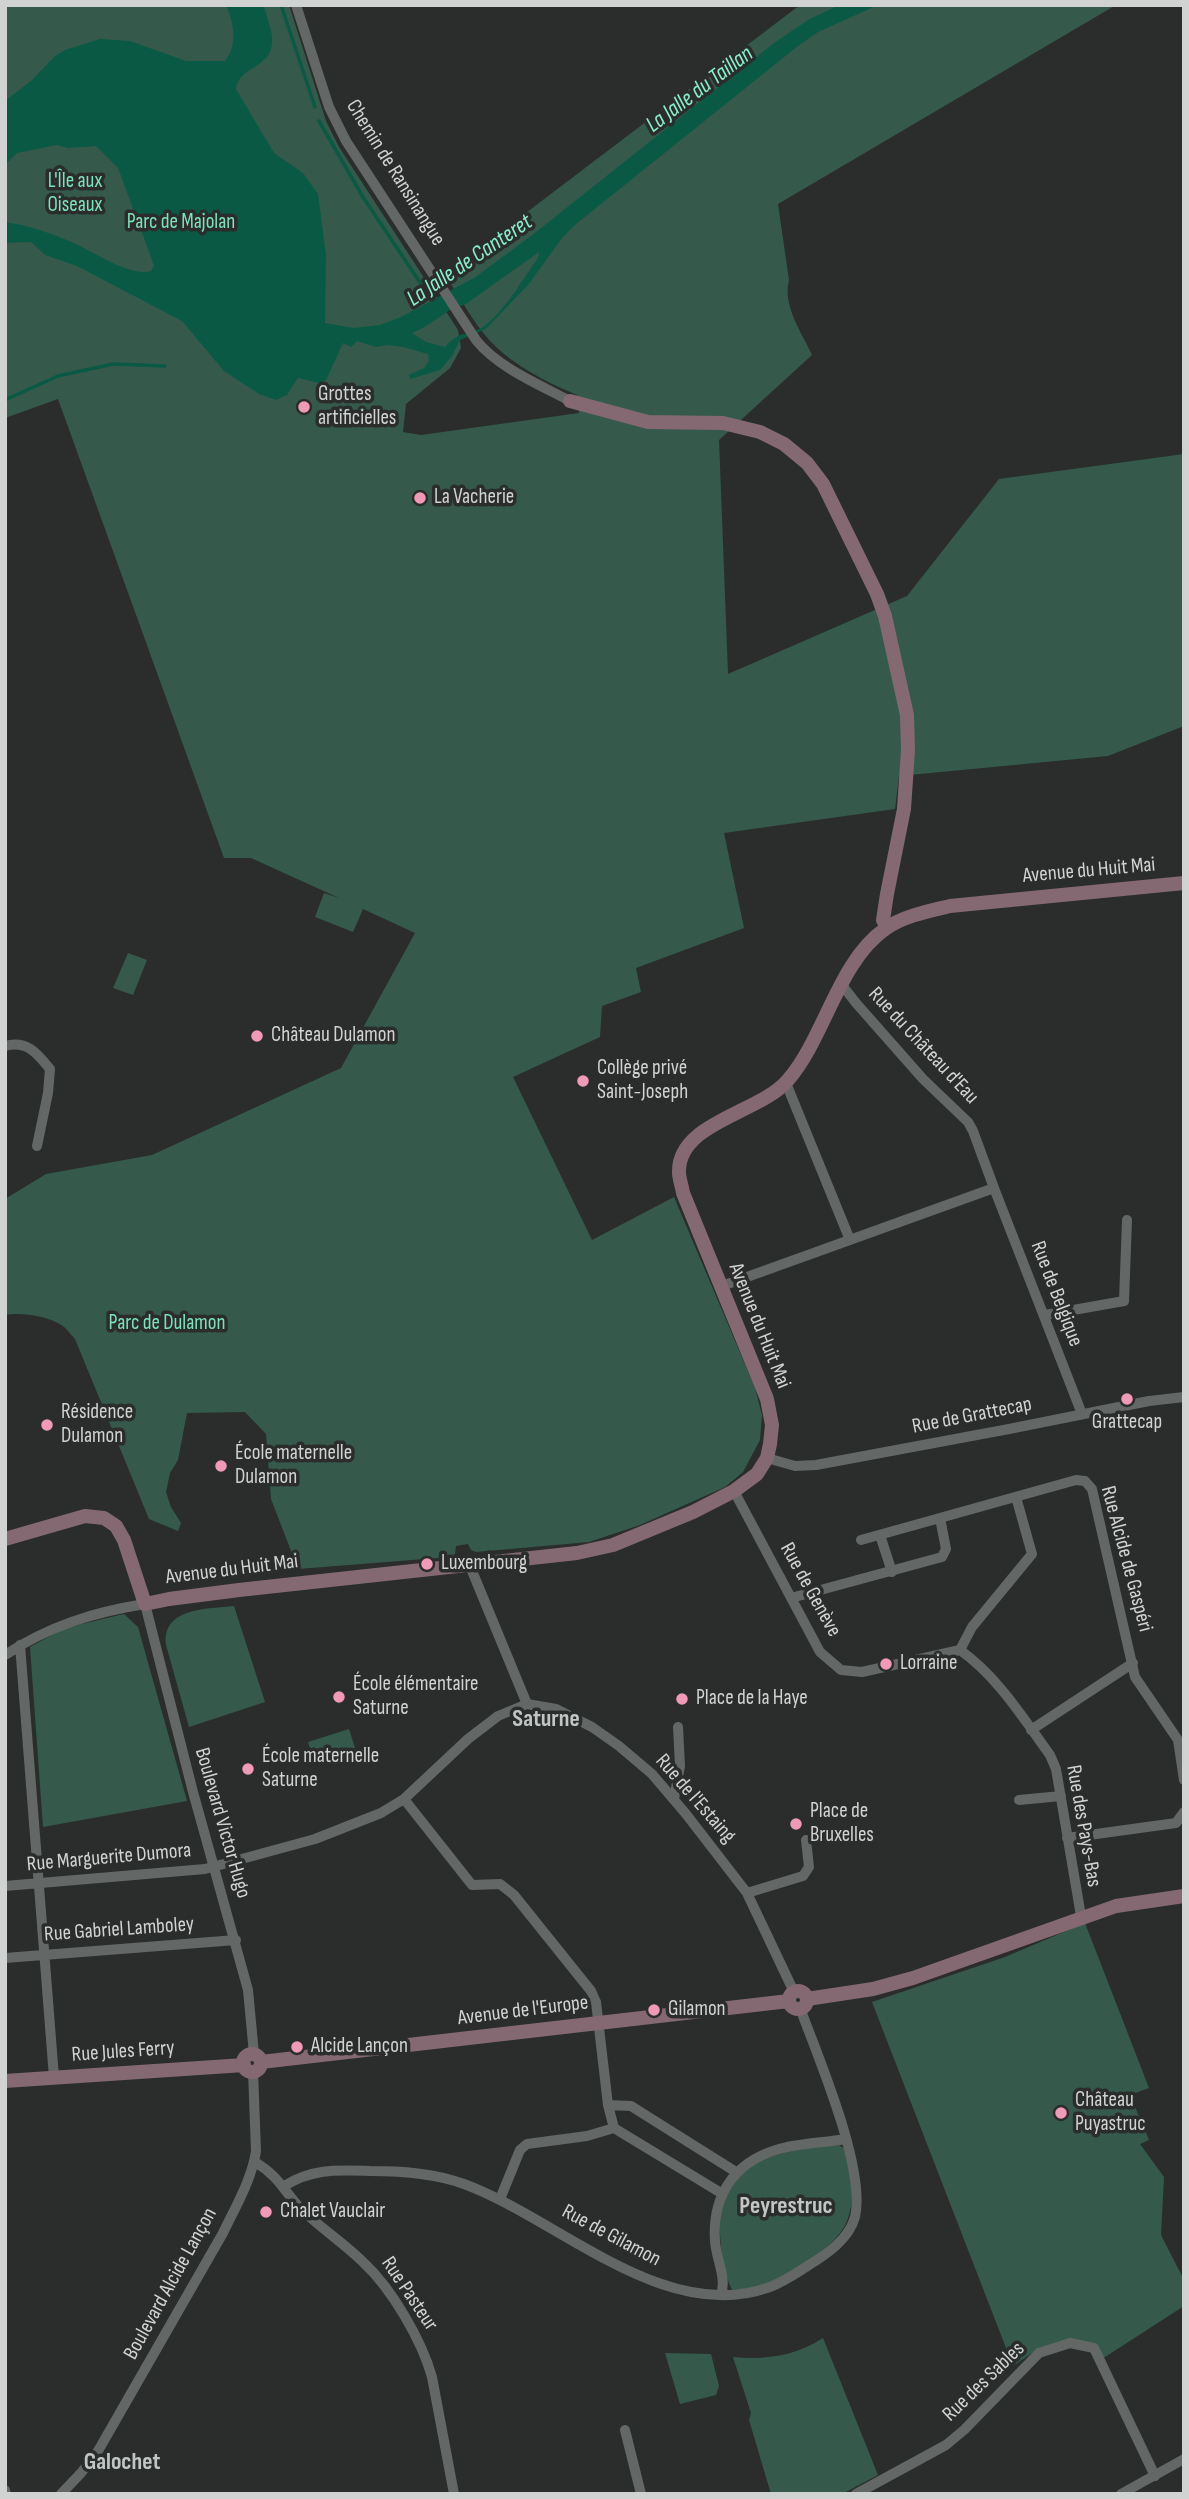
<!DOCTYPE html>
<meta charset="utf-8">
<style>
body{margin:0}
#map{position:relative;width:1189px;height:2499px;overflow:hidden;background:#2a2d2c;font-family:"Sofia Sans Condensed",sans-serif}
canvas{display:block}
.frame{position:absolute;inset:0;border:7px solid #d1d3d2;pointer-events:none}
</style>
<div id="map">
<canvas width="1189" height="2499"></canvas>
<div class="frame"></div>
</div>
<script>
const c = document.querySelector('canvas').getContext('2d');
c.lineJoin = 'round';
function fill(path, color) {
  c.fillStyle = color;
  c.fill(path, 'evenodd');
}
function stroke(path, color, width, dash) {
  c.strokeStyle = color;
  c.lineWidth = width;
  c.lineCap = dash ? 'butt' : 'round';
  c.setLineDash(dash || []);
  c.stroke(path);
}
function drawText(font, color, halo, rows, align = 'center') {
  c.font = font + ' "Sofia Sans Condensed",sans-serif';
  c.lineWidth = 7;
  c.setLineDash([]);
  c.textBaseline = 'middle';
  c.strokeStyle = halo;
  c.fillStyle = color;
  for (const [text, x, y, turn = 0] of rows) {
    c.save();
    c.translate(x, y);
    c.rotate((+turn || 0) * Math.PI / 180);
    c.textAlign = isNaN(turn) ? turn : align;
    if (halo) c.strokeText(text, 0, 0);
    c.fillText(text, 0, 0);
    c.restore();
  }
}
fill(new Path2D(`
 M5,5H289L326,121L339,147L458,330L461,348L450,368L406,404L403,432L421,435L579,413L577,395C544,381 508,363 485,335C469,316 459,294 444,275L796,8L802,5H1116L778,204L789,280C782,305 802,333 812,355L719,440L728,674L907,596L999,479L1184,454V726L1108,756L899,776L895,809L724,833L744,928L636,968L641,992L602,1006L600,1037L513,1077L592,1240L674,1197L755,1388L762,1415L760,1440L743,1472L725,1487L640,1525L589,1542L476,1552L471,1550L468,1544L456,1546L455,1554L450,1557L298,1569L271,1499L266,1434L245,1412L187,1413L178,1460L170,1473L166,1492L171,1507L181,1523L178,1531L149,1519L75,1339C71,1335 67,1329 63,1326C48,1316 22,1312 5,1315V1199L46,1174L152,1155L341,1068L415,933L363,909L353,932L315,917L324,893L339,898L251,858H224L58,399L5,418Z
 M128,953L147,960L133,995L113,988Z
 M234,1606L265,1702L189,1727L166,1645C162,1607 208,1609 234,1606Z
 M124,1614L138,1627L187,1801L43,1827L30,1647L65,1628Z
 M349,1729L355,1748L314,1762L308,1742Z
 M1085,1923L1149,2088L1130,2095L1149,2140L1140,2144L1164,2177L1161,2235L1184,2280V2306L1102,2359L1095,2346L1035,2351L1013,2366L872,2002L1005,1957Z
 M837,2144L844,2148C851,2172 856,2195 848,2218C840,2246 787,2278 759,2286C751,2289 741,2289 732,2290C723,2271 721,2252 720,2232C717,2158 780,2152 837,2144Z
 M823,2338L878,2475L842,2494H771L749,2420L751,2413L733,2357C766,2360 795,2356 823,2338Z
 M665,2353L711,2354L719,2386L716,2395L680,2404Z`), '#355a4c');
fill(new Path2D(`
 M226,5H263L265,10C268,21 273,32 272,43C271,68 238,67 236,89L274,153L303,173L318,194L326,255L325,323L354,328L380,325L401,317L474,278L531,236L774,43L808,20L839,5H878L818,32L798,46L576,224L562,238L528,285L486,329L460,340L452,356L440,370L410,379L409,375L424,368L429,361L428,354L403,347L388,345L376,347L357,341L351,347L343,343L326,380L319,383L298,378L287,395L276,400L259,394L224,371L182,321L77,266L45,255L31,242L5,243V222C28,225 53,234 74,243C94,252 130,277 151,271L154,266L151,257L118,168L96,146L68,148L57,145L17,153L5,165V101L32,80L55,56L65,50L100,39L130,41L186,61H225C238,45 234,24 226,5ZM539,252L538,258C525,276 501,316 483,327C467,336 460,330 445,347L426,342L412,333L423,328L450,310L466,304Z`), '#0a5944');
stroke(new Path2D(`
 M281,5L315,107
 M319,121L363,197L433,302
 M5,400L58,376L113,364L165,366`), '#0a5944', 3.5);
stroke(new Path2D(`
 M296,5L329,107L346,141L476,340C497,367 540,385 570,401
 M5,1046C27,1040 37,1053 50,1069L48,1093L37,1146
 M786,1083L850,1240
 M994,1188L1082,1414
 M722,1286L994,1188L973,1131L968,1122L923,1079L856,1003L842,985
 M1045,1315L1124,1301L1127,1220
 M767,1458L795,1466L816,1465L1009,1429L1149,1401L1184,1397
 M734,1491L820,1652L841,1670L862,1672L960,1650
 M880,1535L892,1572
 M861,1540L1076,1480L1085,1481L1092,1489L1135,1677L1178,1740L1184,1780
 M470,1566L527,1704
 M791,1598L942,1557L946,1549L940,1518
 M20,1645L54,2077
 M960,1650C998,1677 1023,1718 1050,1755L1056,1769L1081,1916
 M960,1650L972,1627L1032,1554L1016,1497
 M5,1655C49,1626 94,1612 145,1604L193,1792L248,1990L254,2054
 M1031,1730L1133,1663
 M404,1799L472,1885L500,1884L514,1895L591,1991L596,2002L608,2105L614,2128L721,2193
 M674,1799L680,1766L678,1727
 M1019,1800L1061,1796
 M1067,1838L1176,1823L1184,1812
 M5,1886L205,1869L315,1839L381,1813L404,1799L468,1739L498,1716L527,1704L556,1709L592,1727L619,1746L652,1774L686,1814L747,1893L794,1992
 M747,1893L803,1876L809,1867L806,1840
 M5,1958L236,1940
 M608,2105L631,2106L736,2172
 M255,2162C278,2176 282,2188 299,2207C319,2227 344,2243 364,2263C392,2289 422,2341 432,2377L454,2494
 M284,2186C313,2168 337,2170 370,2171C402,2171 434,2173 464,2184C557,2218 663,2324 767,2288C782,2283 795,2274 809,2265C827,2254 849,2239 855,2217C866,2168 818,2057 800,2008
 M500,2199L520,2150L527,2144L587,2136L614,2128
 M721,2295C727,2277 716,2259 715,2241C712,2197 733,2163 776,2150C798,2143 823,2143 846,2139
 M625,2430L641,2494
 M5,2490L6,2494
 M61,2494L81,2473L98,2451L223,2233C235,2208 252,2179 256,2151L253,2071
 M856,2494L946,2445L964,2430L1039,2353L1070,2343L1094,2348L1155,2476
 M1121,2494L1184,2459`), '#636766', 10);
stroke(new Path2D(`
 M570,401L648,422L723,423L760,432L784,444L807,463L823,484L877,594L885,616L907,715L908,750L904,809L887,894L883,920L887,927
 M5,1539L85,1516L104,1518L116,1526L124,1540L145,1604L169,1599L239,1590L577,1553L613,1545L693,1512L734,1491L757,1474L767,1458L770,1444L772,1425L767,1399L683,1193C682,1186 679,1179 679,1172C678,1122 761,1113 788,1080C825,1037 838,962 885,929C903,916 929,911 950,906L1184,883
 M789 2000a9 9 0 1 1 18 0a9 9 0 1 1-18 0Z
 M807,1999L873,1989L913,1978L1116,1906L1184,1896
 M243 2063a9 9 0 1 1 18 0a9 9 0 1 1-18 0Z
 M261,2062L789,2001
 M5,2081L244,2065`), '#846973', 14);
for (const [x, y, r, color] of [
 [304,407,7,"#f09ab7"],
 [420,498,7,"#f09ab7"],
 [257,1036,7,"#f09ab7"],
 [583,1081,7,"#f09ab7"],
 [1127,1399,7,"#f09ab7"],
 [47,1425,7,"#f09ab7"],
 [221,1466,7,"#f09ab7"],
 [427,1564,7,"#f09ab7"],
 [886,1664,7,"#f09ab7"],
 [339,1697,7,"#f09ab7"],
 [682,1699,7,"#f09ab7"],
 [248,1769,7,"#f09ab7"],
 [796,1824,7,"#f09ab7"],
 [654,2010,7,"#f09ab7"],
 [297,2047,7,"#f09ab7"],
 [1061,2113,7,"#f09ab7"],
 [266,2212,7,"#f09ab7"]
]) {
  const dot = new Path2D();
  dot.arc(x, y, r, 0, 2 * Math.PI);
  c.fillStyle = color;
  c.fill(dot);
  stroke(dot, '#2a2d2c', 2.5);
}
drawText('21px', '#d1d3d2', '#2a2d2c', [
 ["Chemin de Ransinangue",395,173,58],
 ["Avenue du Huit Mai",1089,871,-5],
 ["Rue du Château d'Eau",923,1046,47],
 ["Rue de Belgique",1056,1294,69],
 ["Avenue du Huit Mai",759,1326,68],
 ["Rue de Grattecap",972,1416,-11],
 ["Rue Alcide de Gaspéri",1126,1559,75],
 ["Avenue du Huit Mai",232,1570,-7],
 ["Rue de Genève",810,1590,61],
 ["Rue de l'Estaing",695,1799,49],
 ["Boulevard Victor Hugo",222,1823,74],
 ["Rue des Pays-Bas",1083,1826,80],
 ["Rue Marguerite Dumora",109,1858,-5],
 ["Rue Gabriel Lamboley",119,1930,-4],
 ["Avenue de l'Europe",523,2011,-7],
 ["Rue Jules Ferry",123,2052,-4],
 ["Rue de Gilamon",611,2236,28],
 ["Boulevard Alcide Lançon",171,2284,-61],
 ["Rue Pasteur",409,2294,56],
 ["Rue des Sables",984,2382,-44]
]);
drawText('21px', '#7ce2bd', '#2a2d2c', [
 ["L'Île aux",75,182],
 ["Oiseaux",75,206],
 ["Parc de Majolan",181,223],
 ["Parc de Dulamon",167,1324]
]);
drawText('21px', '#d1d3d2', '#2a2d2c', [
 ["Grottes",318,395],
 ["artificielles",318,419],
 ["La Vacherie",434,498],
 ["Château Dulamon",271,1036],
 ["Collège privé",597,1069],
 ["Saint-Joseph",597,1093],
 ["Résidence",61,1413],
 ["Dulamon",61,1437],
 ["Grattecap",1127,1423,"center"],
 ["École maternelle",235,1454],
 ["Dulamon",235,1478],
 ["Luxembourg",441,1564],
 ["Lorraine",900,1664],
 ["École élémentaire",353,1685],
 ["Saturne",353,1709],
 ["Place de la Haye",696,1699],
 ["École maternelle",262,1757],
 ["Saturne",262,1781],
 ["Place de",810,1812],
 ["Bruxelles",810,1836],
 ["Gilamon",668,2010],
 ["Alcide Lançon",311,2047],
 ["Château",1075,2101],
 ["Puyastruc",1075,2125],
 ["Chalet Vauclair",280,2212]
], 'left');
drawText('italic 23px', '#89efcb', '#2a2d2c', [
 ["La Jalle du Taillan",700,90,-37],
 ["La Jalle de Canteret",470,261,-34]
]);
drawText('bold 24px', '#c1c6c4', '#2a2d2c', [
 ["Saturne",546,1720],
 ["Peyrestruc",786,2207],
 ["Galochet",122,2463]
]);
</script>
